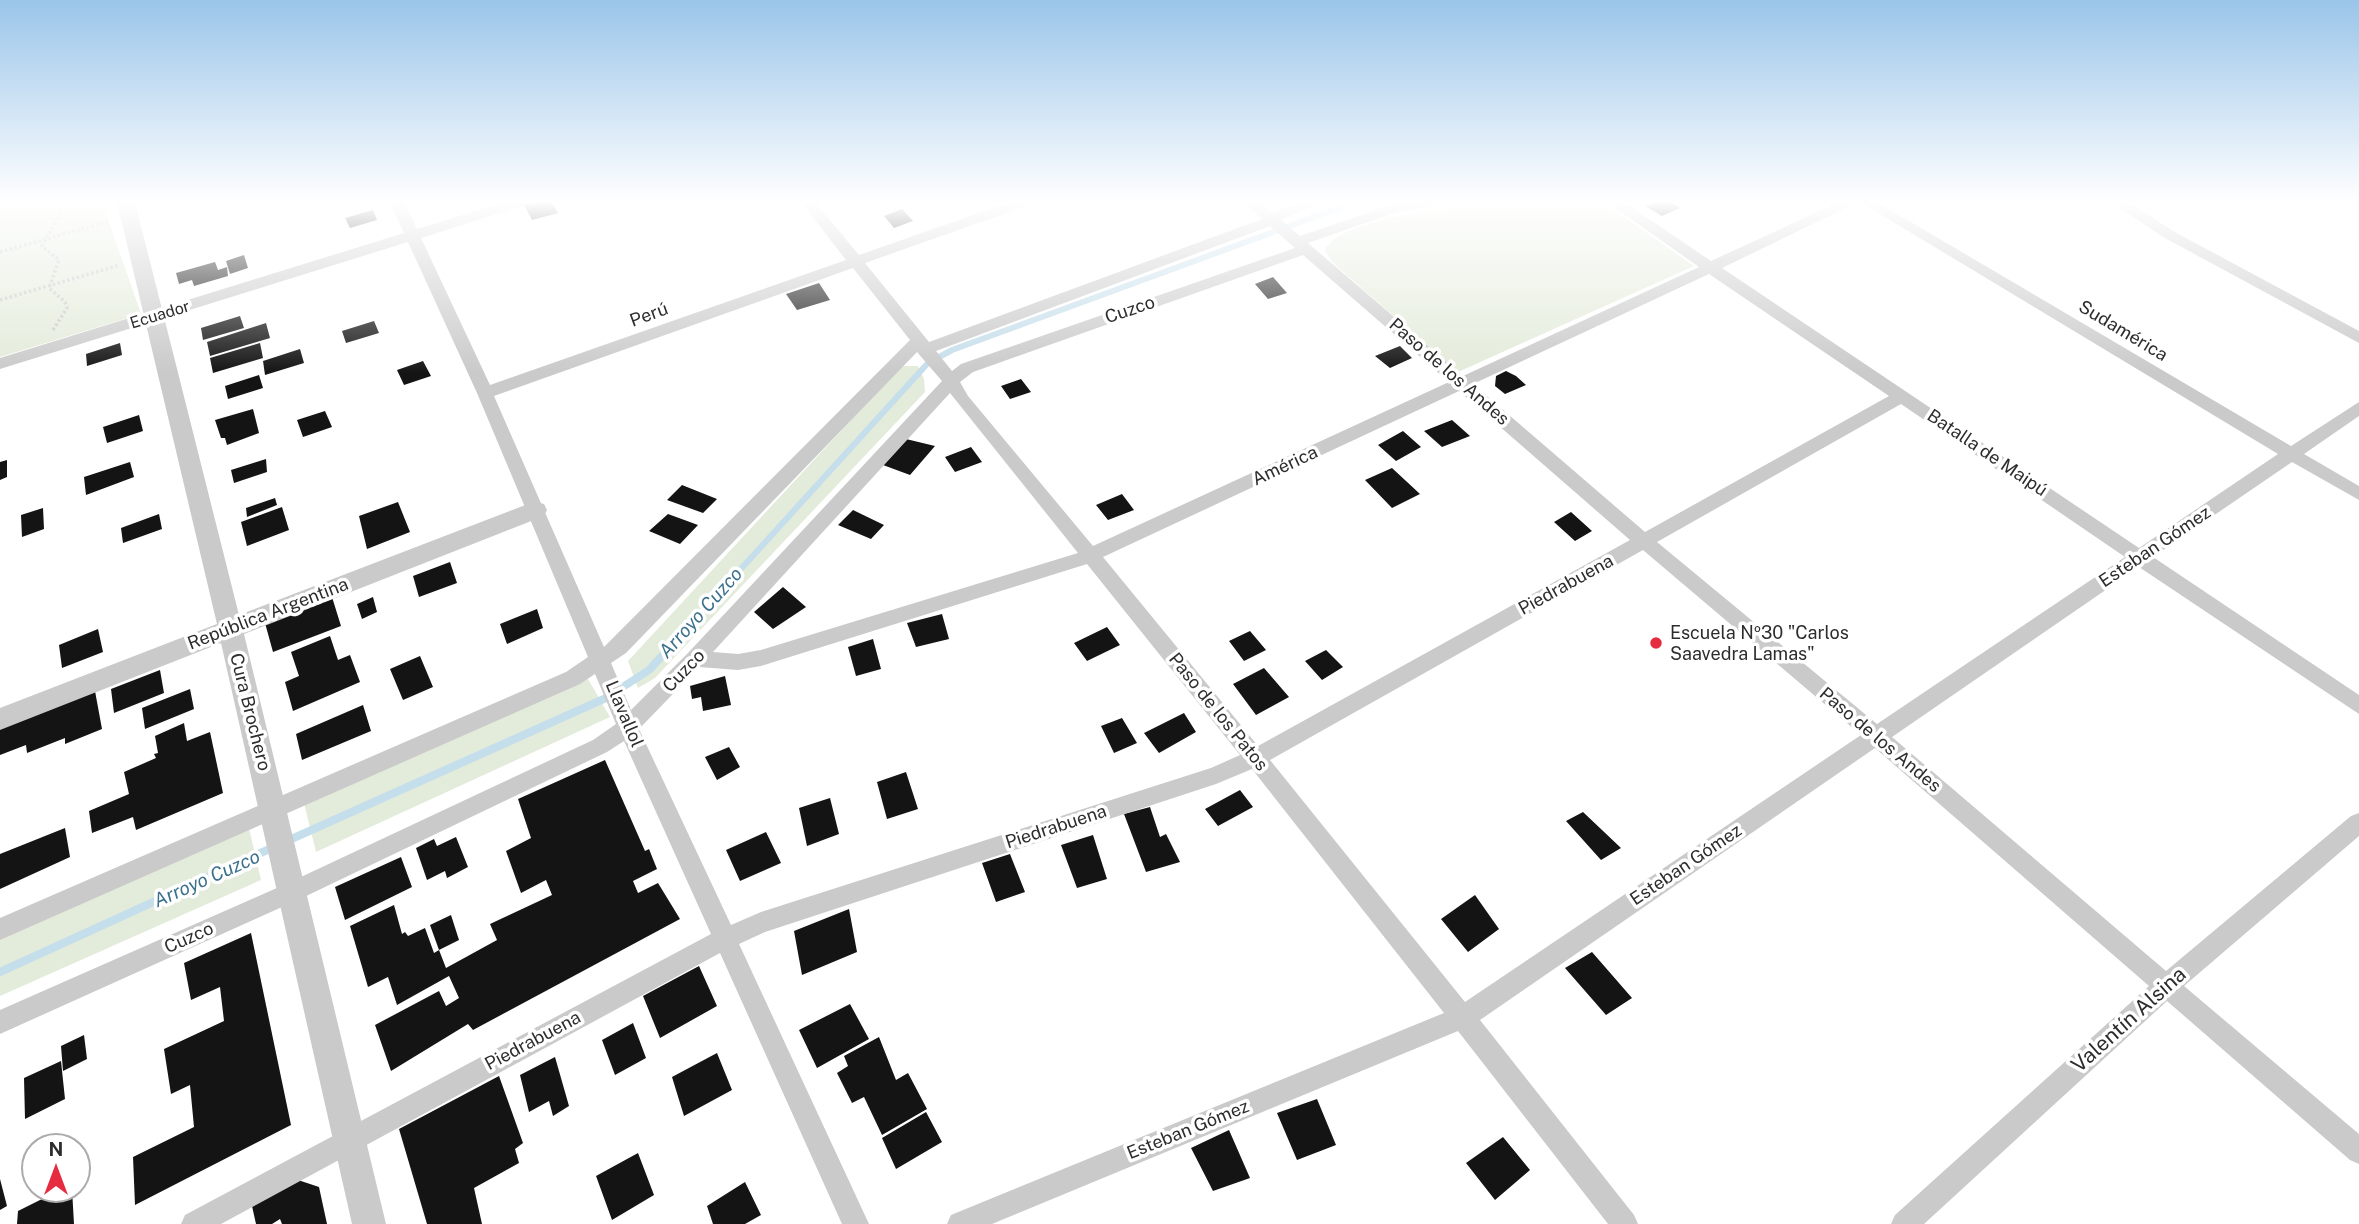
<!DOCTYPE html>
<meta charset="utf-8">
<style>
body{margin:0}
#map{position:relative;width:2359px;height:1224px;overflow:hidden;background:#fff;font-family:"Public Sans",sans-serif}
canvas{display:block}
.north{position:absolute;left:21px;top:1133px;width:70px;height:70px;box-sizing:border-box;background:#fff;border:2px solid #ababab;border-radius:50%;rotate:0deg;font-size:19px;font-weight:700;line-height:28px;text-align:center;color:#2d2d2d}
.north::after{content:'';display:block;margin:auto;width:24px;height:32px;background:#e62c41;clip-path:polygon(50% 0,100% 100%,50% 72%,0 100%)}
</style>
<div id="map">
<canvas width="2359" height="1224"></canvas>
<div class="north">N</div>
</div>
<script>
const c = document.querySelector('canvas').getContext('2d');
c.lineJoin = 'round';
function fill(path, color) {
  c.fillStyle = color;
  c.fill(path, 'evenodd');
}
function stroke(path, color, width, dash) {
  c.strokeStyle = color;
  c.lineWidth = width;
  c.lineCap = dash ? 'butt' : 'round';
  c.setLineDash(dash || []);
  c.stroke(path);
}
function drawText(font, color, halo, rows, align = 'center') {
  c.font = font + ' "Public Sans",sans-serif';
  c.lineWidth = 7;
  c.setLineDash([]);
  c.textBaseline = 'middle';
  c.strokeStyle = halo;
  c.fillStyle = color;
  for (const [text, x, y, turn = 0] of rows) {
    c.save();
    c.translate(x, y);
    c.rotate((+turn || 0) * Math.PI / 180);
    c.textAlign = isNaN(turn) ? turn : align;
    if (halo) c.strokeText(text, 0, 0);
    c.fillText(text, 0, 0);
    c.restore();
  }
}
fill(new Path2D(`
 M0,202H102L141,314L0,357Z
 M1490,202H1603L1694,266L1458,372L1333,263L1325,251C1336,219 1458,206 1490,202Z
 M901,366H918L924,379L925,392L655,678L638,688L628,661Z
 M588,679L610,717L316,852L304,803Z
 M249,828L261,880L0,996V937Z`), '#e3ebda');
stroke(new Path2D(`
 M680,636L928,363L952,350L1355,202`), '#c5deeb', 6);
stroke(new Path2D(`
 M287,841L606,698L649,670L682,634
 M0,972L276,846`), '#c5deeb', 8);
fill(new Path2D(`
 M536,202H552L558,213L532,220L524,205Z
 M1655,202H1671L1680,208L1662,216L1645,206Z
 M902,209L913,221L894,228L884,216Z
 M373,210L377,220L350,228L345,218Z
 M244,255L248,268L230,274L226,261Z
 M215,262L218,270L227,267L228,276L194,286L192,280L179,284L176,273Z
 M1273,277L1287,293L1268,299L1255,284Z
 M819,283L830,300L797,310L786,294Z
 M240,316L244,328L203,340L201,328Z
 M374,321L379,333L346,343L342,331Z
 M266,323L270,338L210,356L207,342Z
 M120,343L122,355L87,366L86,354Z
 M260,343L263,358L213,373L210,358Z
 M1400,346L1412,358L1390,368L1375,356Z
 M300,349L304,363L265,375L263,361Z
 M423,361L431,376L404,385L397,370Z
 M1506,371L1516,376L1526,385L1505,394L1495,386L1496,376Z
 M259,375L263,388L228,399L225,386Z
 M1021,379L1031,392L1010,399L1001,386Z
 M253,409L259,433L227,445L225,438H221L215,420Z
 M325,411L332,427L303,437L297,420Z
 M139,415L143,431L107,443L103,427Z
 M1452,420L1470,436L1442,447L1424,431Z
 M1403,431L1421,447L1396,461L1378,445Z
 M906,439L935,446L910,475L883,465Z
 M971,447L982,462L955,472L945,457Z
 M266,459L267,472L234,483L231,470Z
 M7,460V477L0,480V462Z
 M130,462L134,477L86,495L84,477Z
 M1392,468L1420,494L1392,508L1365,480Z
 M682,485L717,499L703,513L667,500Z
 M1122,494L1134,510L1108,520L1096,505Z
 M275,498L277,505L247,517L246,508Z
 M398,502L410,532L367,549L359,516Z
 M282,507L289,530L247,546L241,522Z
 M43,508L44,529L22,537L21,515Z
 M853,510L884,525L871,539L838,525Z
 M1571,512L1592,531L1575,541L1554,522Z
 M159,514L162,529L123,543L121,528Z
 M668,514L698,525L680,544L649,531Z
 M450,562L457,583L419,597L413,576Z
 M783,587L806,607L773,629L754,612Z
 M332,597L341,626L273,652L265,623Z
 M373,597L377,612L362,619L357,604Z
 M537,609L543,628L507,644L500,624Z
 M942,614L949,639L916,647L907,623Z
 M1107,627L1120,645L1087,661L1074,643Z
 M98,629L103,652L62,668L59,645Z
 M1250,631L1266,650L1244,661L1229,641Z
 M330,636L338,660L350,655L360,682L293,711L285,682L299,676L291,652Z
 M873,639L881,669L856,676L848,647Z
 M1326,650L1343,667L1322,680L1305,661Z
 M420,656L433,687L403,700L390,669Z
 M1264,668L1289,697L1256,715L1233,684Z
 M160,670L164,693L114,713L111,689Z
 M725,676L731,705L703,711L701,697L692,699L690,686Z
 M190,689L194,709L145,729L142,708Z
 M95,691L102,729L65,744V738L27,753L26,745L0,755V724Z
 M363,705L371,731L302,760L296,734Z
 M1184,713L1196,732L1159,753L1144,733Z
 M1122,718L1137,743L1114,753L1101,726Z
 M184,723L187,741L210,732L223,793L136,830L133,817L92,833L89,811L129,794L124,772L156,758L154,754L158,753L155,736Z
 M729,747L740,767L717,780L705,757Z
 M605,760L645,851L649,849L657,869L633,881L638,893L658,883L680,919L473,1030L468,1024L391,1071L375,1025L439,991L446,1006L459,998L449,976L397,1005L388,977L368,987L350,926L394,905L402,934L405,932L408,936L425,928L434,953L439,950L446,968L497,940L490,924L552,895L546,880L521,893L506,851L531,838L518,799Z
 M906,772L918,809L887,819L877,782Z
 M1240,790L1253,807L1218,826L1205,809Z
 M830,798L839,834L807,846L799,808Z
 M1150,807L1160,837L1166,834L1180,862L1146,872L1124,814Z
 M1583,812L1621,848L1601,860L1566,821Z
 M65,828L70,857L0,889V854Z
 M766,832L781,863L740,881L726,850Z
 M1093,835L1107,879L1077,888L1061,845Z
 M456,837L468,867L447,878L445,871L427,880L416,848L434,839L437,846Z
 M1010,854L1025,892L996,902L982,863Z
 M401,857L412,887L345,920L335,887Z
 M1475,895L1499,929L1468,952L1441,919Z
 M849,909L857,952L802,975L794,931Z
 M451,915L459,940L439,950L430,925Z
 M251,933L291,1125L135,1205L133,1157L194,1127L190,1085L171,1094L164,1049L224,1021L220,987L191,1000L184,963Z
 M1592,952L1632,998L1606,1015L1565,968Z
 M699,966L717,1006L660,1038L643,996Z
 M850,1004L869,1039L817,1068L799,1030Z
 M633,1023L646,1058L615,1075L602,1040Z
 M84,1035L87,1059L63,1071L61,1046Z
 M879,1037L896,1080L908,1073L927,1109L882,1135L864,1097L852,1103L837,1073L848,1066L844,1056Z
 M717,1053L732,1090L684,1116L672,1077Z
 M555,1057L569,1106L553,1116L549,1101L529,1112L520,1075Z
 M61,1061L65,1099L25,1119L24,1078Z
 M499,1076L523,1143L515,1149L519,1163L474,1188L482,1224H427L399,1129Z
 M1317,1099L1336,1145L1297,1160L1277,1113Z
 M926,1112L942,1142L896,1169L882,1138Z
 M1229,1130L1250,1178L1213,1191L1191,1148Z
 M1503,1137L1530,1170L1495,1200L1466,1163Z
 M638,1153L654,1195L612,1220L596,1176Z
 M0,1179L7,1206L0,1210Z
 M295,1179L319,1187L327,1224H282L280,1219L272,1224H256L252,1206Z
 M745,1182L761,1215L745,1224H713L707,1206Z
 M62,1189H72L74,1224H17L18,1211Z`), '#141414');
stroke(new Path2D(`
 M0,252L110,221
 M0,300L120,265
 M53,330L67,308L65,302L49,288L59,260L42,246L66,202`), '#cacaca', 3.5, [2.5, 2.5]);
fill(new Path2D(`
 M390,202H404L417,229L505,202H527L525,205L421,238L490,385L846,260L801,202H815L859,255L1010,202H1031L1029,205L865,263L929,342L1262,219L1244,202H1260L1273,213L1300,202H1320L1281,220L1300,236L1394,204L1441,202L1434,206L1397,212L1308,243L1463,376L1699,267L1607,202H1624L1711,261L1839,202H1858L1722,268L2139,548L2278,454L1860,202H1877L2291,446L2359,402V416L2304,454L2359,486V500L2292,462L2153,557L2359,695V714L2139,567L1892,737L2166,971L2351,816L2359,813V836L2184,986L2359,1134V1164L2350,1160L2167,1001L1924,1224H1891L1895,1215L2149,986L1875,748L1480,1020L1634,1215L1638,1224H1608L1458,1031L992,1224H947L951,1215L1444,1013L1252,769L1216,784L765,932L739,944L869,1224H842L720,953L221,1224H181L185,1215L711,934L624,741L607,752L302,898L0,1034V1010L286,884L593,740L616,724L595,674L580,684L0,940V918L566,672L588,657L477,393L408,242L0,369V358L404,233ZM1270,226L1295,248L961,364L952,371L936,351ZM1303,255L1449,382L1093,546L968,396L960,382L973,372ZM853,268L910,340L604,647L494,396ZM1709,274L1889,396L1645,532L1473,384ZM917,352L942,381L688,653L631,710L611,663L626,653ZM1459,391L1630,540L1258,746L1103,557ZM950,393L1078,553L761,650L738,654L713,652ZM1901,404L2125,557L1877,724L1657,542ZM1643,550L1861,735L1465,1002L1270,760ZM1087,564L1240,755L1211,768L761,912L731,925L639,729L699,667L738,670L761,666Z
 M2111,202H2128L2173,231L2359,331V343L2163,237Z`), '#cacaca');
fill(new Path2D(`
 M117,202H135L239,615L528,504L536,502L544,504L547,510L544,516L244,634L386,1224H352L221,643L0,730V708L217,624Z`), '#cacaca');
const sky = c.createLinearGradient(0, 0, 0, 373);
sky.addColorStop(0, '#9ac5e9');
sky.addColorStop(0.54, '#fff');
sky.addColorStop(1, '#ffffff00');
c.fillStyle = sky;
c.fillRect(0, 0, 2359, 373);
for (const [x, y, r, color] of [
 [1656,643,7,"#e62c41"]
]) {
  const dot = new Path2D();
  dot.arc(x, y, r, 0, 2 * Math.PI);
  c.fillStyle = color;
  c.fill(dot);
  stroke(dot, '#fff', 2.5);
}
drawText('16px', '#2d2d2d', '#fff', [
 ["Ecuador",160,315,-17]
]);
drawText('18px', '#2d2d2d', '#fff', [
 ["Cuzco",1130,310,-19],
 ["Perú",649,315,-20],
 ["Sudamérica",2123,331,31],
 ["Paso de los Andes",1449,372,41],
 ["Batalla de Maipú",1987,453,34],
 ["América",1285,466,-25],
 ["Esteban Gómez",2155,547,-34],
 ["Piedrabuena",1566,585,-29],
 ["República Argentina",268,614,-21],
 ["Cuzco",684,671,-46],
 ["Cura Brochero",250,712,76],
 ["Paso de los Patos",1218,712,51],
 ["Llavallol",624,714,67],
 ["Paso de los Andes",1880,740,40],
 ["Piedrabuena",1056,827,-18],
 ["Esteban Gómez",1686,865,-34],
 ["Cuzco",189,938,-24],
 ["Piedrabuena",533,1041,-28],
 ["Esteban Gómez",1188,1130,-22]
]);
drawText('18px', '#2d2d2d', '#fff', [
 ["Escuela Nº30 \"Carlos",1670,633],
 ["Saavedra Lamas\"",1670,654]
], 'left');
drawText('italic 19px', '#3b718e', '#fff', [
 ["Arroyo Cuzco",701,613,-48],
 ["Arroyo Cuzco",207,879,-24]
]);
drawText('21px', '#2d2d2d', '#fff', [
 ["Valentín Alsina",2129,1020,-42]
]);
</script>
